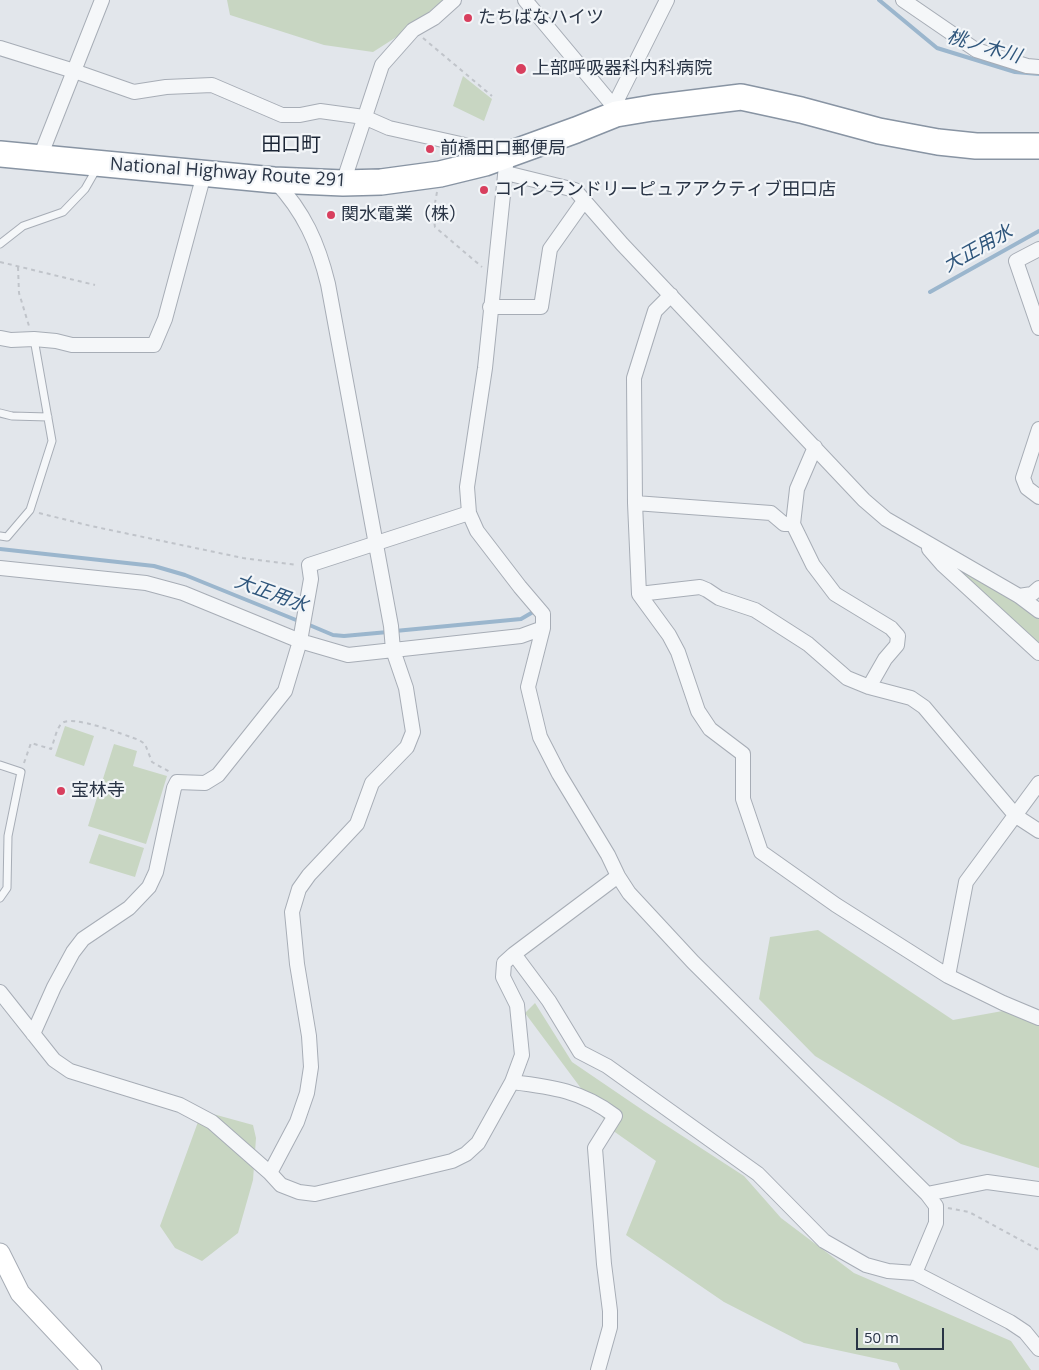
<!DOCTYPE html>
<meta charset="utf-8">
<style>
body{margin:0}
#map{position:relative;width:1039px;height:1370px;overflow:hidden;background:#e2e6eb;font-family:"Open Sans",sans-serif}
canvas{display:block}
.scale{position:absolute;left:856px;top:1328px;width:88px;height:22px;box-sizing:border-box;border:2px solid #293445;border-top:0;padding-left:6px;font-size:15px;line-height:18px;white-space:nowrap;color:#293445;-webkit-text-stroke:4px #f2f5f8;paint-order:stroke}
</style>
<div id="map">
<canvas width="1039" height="1370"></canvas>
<div class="scale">50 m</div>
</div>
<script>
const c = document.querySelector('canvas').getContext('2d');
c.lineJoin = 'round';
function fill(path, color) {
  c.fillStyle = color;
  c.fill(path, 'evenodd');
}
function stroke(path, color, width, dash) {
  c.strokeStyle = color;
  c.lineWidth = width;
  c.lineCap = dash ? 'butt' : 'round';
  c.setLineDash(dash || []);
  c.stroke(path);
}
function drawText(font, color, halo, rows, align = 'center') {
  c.font = font + ' "Open Sans","Noto Sans JP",sans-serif';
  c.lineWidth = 4.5;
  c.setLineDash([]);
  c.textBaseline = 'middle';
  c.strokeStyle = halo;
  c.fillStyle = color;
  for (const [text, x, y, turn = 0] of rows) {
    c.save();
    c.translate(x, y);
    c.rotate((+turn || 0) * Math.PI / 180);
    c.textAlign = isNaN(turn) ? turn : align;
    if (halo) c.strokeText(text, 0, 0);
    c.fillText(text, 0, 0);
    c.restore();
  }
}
fill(new Path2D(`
 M227,0H443L409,29L373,52L324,45L230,15Z
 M463,76L492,99L484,121L453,106Z
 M947,562L1039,615V647Z
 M65,726L94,736L84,766L55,756Z
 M114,744L137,751L133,766L167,776L146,844L88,826Z
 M99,834L144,848L135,877L89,863Z
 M818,930L953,1020L1008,1010L1039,1024V1168L961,1144L815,1056L759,999L770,937Z
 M535,1003L572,1062L644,1111L744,1176L781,1218L854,1273L1011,1341L1031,1370H900L897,1363L804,1343L724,1302L626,1235L656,1161L612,1130L525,1013Z
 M202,1111L253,1125L256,1138L253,1180L238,1233L202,1261L175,1248L160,1226Z`), '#c8d6c2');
stroke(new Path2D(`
 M879,0L937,48L1015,72L1039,74
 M930,292L1039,231
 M0,549L154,566L185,575L301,622
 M307,624L333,635L344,636L388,632
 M395,631L521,619L533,612`), '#9bb6cd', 4);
const lane = new Path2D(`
 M0,244L23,226L63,212L85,189L97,168
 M0,413L12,416L48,417
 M0,536L7,537L30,510L52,441L34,339
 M0,765L21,772L8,836L7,888L0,898`);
const street = new Path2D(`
 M525,0L610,102L616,114
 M903,0L976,50L1027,66L1039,67
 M0,48L74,71L134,92L166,87L212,85L282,115H300L320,111L364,117L389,128L465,145L479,154L485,163
 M616,114L617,100L667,0
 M507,156L485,368L467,487L469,513L477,531L520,587L543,614V628L528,687L540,737L559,774L608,855L618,876L629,893L693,962L927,1194L936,1206V1223L915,1273L1010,1322L1025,1332L1039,1349
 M40,157L102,0
 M506,173L575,190L622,244L864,500L886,519L1019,596L1039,611
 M343,183L382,65L413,30L434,18L454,0
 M1039,249L1016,261L1039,328
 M671,295L655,311L634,378L635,503L639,594L669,635L678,652L698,711L710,729L743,754V799L761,852L836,905L948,976L1003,1003L1039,1018
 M490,307H541L550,249L584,201
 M1,338L11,340L34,339L56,341L72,345H154L165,319L204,174
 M1039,429L1023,478L1027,488L1039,497
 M815,447L797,489L793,524L813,565L835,594L891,628L898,636L897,645L885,659L869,687
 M635,503L771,513L784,524H793
 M929,549L942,564L1039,653
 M0,568L146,583L183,593L300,641L348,655L521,636L543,628
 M639,594L700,587L707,590L719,598L755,610L808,644L847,678L869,687L911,698L924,707L1016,816L1039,831
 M1019,596L1032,594L1039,588
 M514,954L549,1001L580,1052L607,1066L758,1174L824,1241L866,1265L888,1271L915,1273
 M948,976L966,882L1039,783
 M0,992L54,1060L70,1071L180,1105L212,1122L270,1173L281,1185L299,1192L315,1194L452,1161L466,1154L478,1143L512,1082L522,1055L517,1005L503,977L504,963L514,954L618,876
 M33,1034L54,987L73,952L83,939L129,908L149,887L156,872L174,788L177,782L205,783L218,775L285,691L300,641L311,579L309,565L469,513
 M512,1082C553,1087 582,1091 615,1116L595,1148L604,1264L610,1311V1327L598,1370
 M270,1173L297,1122L307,1093L311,1067L309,1036L297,964L292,912L299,889L309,875L357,824L372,783L407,747L413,732L406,688L393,650L391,626L328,284C318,243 304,212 275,181
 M927,1194L987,1182L1039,1189`);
const secondary = new Path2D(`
 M0,1253L20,1293L92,1370`);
const highway = new Path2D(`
 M0,154L274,180L343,183L381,182L440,174L485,163L576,130L616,114L652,108L741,97L801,110L879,131L938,142L976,146H1039`);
stroke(lane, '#a7adb6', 9);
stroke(street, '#a7adb6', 16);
stroke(secondary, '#a7adb6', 21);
stroke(highway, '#8894a3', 28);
stroke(new Path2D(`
 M423,38L492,96
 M437,192L433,214L435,227L482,267
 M0,262L95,285
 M18,267L19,293L29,326
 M39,513L91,526L243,558L297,565
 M24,763L31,743L51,749C54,742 56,730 61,724C70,713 127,736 139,740L145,744L152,762L170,772
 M948,1208L969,1212L1039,1250`), '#c0c4ca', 2, [4, 4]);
stroke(lane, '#f5f7f9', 7);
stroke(street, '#f5f7f9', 14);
stroke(secondary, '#fff', 19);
stroke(highway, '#fff', 25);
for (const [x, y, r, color] of [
 [468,18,5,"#d83f5e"],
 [521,69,6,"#d83f5e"],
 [430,149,5,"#d83f5e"],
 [484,190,5,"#d83f5e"],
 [331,215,5,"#d83f5e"],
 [61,791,5,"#d83f5e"]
]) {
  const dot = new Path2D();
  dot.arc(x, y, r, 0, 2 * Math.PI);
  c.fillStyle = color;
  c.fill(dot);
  stroke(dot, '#f2f5f8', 2);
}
drawText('18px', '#293445', '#f2f5f8', [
 ["たちばなハイツ",478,18],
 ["上部呼吸器科内科病院",532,69],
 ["前橋田口郵便局",440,149],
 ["コインランドリーピュアアクティブ田口店",494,190],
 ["関水電業（株）",341,215],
 ["宝林寺",71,791]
], 'left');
drawText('18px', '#293445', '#f2f5f8', [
 ["National Highway Route 291",228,173,4]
]);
drawText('italic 19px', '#2f567c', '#f2f5f8', [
 ["桃ノ木川",984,47,16],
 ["大正用水",978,249,-29],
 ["大正用水",271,594,20]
]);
drawText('20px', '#1b2535', '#f2f5f8', [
 ["田口町",291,145]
]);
</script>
